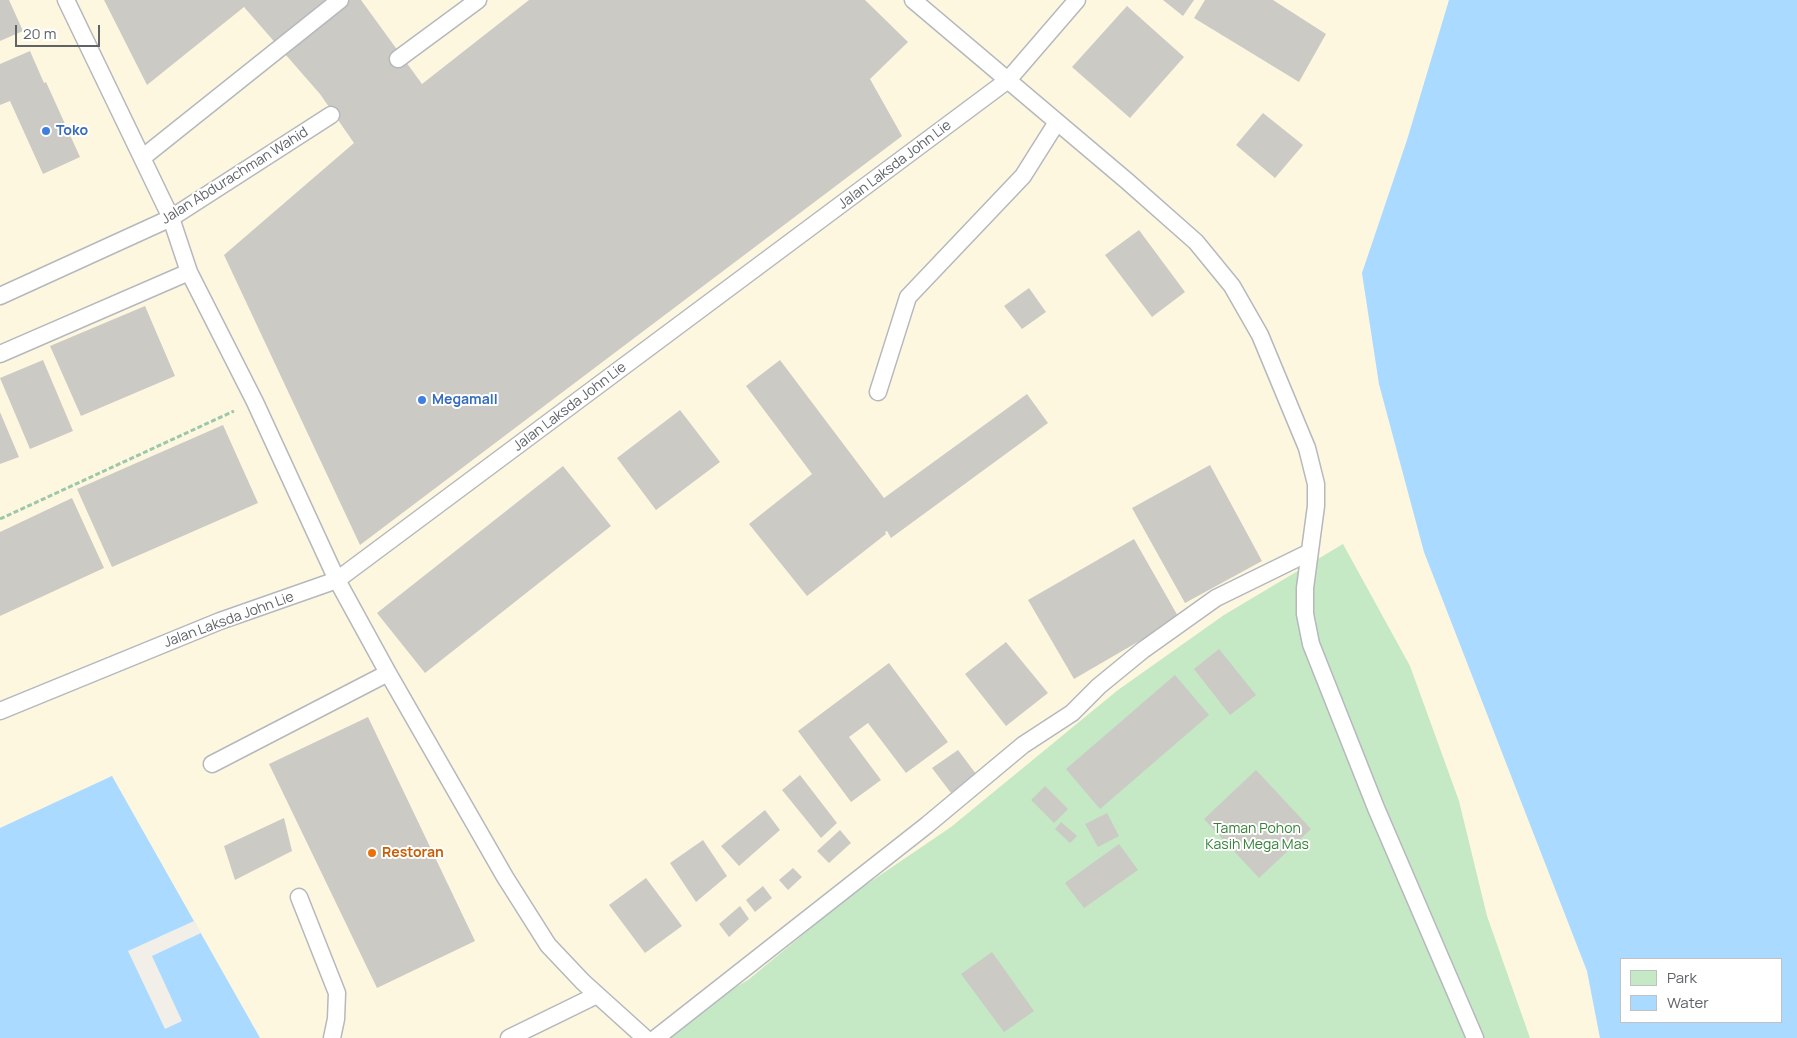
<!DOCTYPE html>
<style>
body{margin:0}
#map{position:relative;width:1797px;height:1038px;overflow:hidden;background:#f1efe8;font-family:Manrope,sans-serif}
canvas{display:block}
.legend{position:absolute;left:1620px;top:958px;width:162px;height:65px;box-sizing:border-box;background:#fff;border:1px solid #bfc1c3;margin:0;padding:6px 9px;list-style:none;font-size:15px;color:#5f6368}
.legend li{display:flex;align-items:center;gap:10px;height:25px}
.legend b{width:25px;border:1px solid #bfc1c3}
.scale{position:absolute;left:15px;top:25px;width:85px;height:22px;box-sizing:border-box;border:2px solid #5f6368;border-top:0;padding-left:6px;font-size:15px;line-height:18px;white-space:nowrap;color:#5f6368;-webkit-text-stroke:4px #fff;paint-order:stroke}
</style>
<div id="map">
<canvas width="1797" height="1038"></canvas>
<ul class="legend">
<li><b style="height:14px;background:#c5e8c5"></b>Park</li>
<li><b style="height:14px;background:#aadaff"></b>Water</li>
</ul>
<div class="scale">20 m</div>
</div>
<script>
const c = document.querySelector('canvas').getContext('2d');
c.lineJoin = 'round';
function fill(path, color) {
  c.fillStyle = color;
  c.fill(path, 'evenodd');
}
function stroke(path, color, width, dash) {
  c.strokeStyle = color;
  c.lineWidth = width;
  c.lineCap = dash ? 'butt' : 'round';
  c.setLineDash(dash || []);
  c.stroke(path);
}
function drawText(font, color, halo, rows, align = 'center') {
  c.font = font + ' Manrope,sans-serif';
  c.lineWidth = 4;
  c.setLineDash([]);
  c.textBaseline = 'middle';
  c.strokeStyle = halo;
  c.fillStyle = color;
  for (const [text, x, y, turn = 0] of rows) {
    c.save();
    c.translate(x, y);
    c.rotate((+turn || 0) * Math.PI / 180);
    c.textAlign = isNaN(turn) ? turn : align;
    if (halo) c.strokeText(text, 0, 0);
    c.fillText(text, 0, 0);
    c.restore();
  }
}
fill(new Path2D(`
 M0,0H1449L1407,140L1362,273L1379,384L1424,552L1587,971L1600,1038H260L112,776L0,828Z`), '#fef7e0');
fill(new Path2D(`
 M1343,544L1410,666L1459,801L1487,916L1530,1038H649L748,980L851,895L951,827L1118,690L1224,615Z`), '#c5e8c5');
fill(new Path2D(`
 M1449,0H1797V1038H1600L1587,971L1424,552L1379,384L1362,273L1407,140ZM1781,959V1022H1621V959Z
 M112,776L260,1038H0V828Z`), '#aadaff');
fill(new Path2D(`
 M194,921L201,933L152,956L182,1021L165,1029L128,951Z`), '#f1efe8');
fill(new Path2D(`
 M0,0H9L23,31L0,41Z
 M104,0H361L422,84L529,0H865L908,42L870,79L902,136L360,545L224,255L354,143L320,94L244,7L147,85Z
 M1163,0H1194L1183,16Z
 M1205,0H1273L1326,34L1299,82L1194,18Z
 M1127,6L1184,57L1130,118L1072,67Z
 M30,51L44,83L46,82L80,157L43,174L10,101L0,105V64Z
 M1263,113L1303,145L1275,178L1236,145Z
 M1139,230L1185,292L1152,317L1105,255Z
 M1029,288L1046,312L1022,329L1004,306Z
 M145,306L175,376L81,416L50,346Z
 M43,360L73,431L30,449L0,378Z
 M780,360L884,498L1027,394L1048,423L891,538L887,531L885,532L886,534L807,596L749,524L812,474L746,386Z
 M680,410L720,462L656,510L617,458Z
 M0,412L19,457L0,464Z
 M223,425L258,503L112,567L77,489Z
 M1210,465L1262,561L1185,603L1132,508Z
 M563,466L611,526L425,673L377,613Z
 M72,498L104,568L0,616V532Z
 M1134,539L1179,618L1074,679L1028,600Z
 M1006,642L1048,693L1006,726L965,674Z
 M1219,649L1256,695L1230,715L1194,669Z
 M889,663L948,742L906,773L868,723L849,737L881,780L851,802L798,731Z
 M1175,675L1209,715L1100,809L1066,769Z
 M368,717L475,941L377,988L269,764Z
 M958,750L976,774L951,793L932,768Z
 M1256,770L1311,829L1259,878L1204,819Z
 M800,775L837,823L821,838L782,790Z
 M1045,786L1068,809L1054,823L1031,800Z
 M765,810L780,830L739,866L721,846Z
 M1107,813L1119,836L1098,847L1085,824Z
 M284,818L292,851L235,880L224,846Z
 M1061,822L1077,836L1070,843L1055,829Z
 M840,830L851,843L829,863L817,851Z
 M703,840L727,876L696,902L670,863Z
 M1119,844L1138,870L1084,908L1065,883Z
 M793,868L802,877L788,890L779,880Z
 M646,878L682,926L645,953L609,905Z
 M763,886L772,898L755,912L746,900Z
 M740,906L749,919L729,937L719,924Z
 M992,952L1034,1011L1004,1032L961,974Z`), '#cccac5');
const lane = new Path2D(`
 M66,0L171,218L189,272L255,402L337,580L388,673L505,877L548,945L583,982L645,1038
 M913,0L1127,181L1196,242L1232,286L1260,335L1307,448L1316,484V506L1305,588V614L1311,644L1376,808L1475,1038
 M398,59L478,0
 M142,158L340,0
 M0,296L171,218L331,115
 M0,354L189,272
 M878,392L908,297L1023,176L1057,122
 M0,711L220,621L337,580L1008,80L1077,0
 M212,764L388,673
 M299,897L337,993L336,1019L332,1038
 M509,1038L597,995
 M656,1038L927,825L1023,745L1072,713L1099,686L1143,650L1216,598L1308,553`);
stroke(lane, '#b5b8bc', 19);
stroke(new Path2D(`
 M0,519L234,411`), '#9cc7a9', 3, [5, 2.5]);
stroke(lane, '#fff', 16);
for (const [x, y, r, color] of [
 [46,131,5,"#3f7fe0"],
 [422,400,5,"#3f7fe0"],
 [372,853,5,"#e8710a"]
]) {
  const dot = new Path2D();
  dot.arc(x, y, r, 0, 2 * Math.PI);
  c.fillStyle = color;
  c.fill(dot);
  stroke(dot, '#fff', 2);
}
drawText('bold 14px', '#366cbe', '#fff', [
 ["Toko",56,131],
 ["Megamall",432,400]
], 'left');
drawText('14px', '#5f6368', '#fff', [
 ["Jalan Laksda John Lie",895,165,-37],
 ["Jalan Abdurachman Wahid",235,176,-32],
 ["Jalan Laksda John Lie",570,407,-37],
 ["Jalan Laksda John Lie",229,620,-20]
]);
drawText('14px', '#348238', '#fff', [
 ["Taman Pohon",1257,829],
 ["Kasih Mega Mas",1257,845]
]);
drawText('bold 14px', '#c56008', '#fff', [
 ["Restoran",382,853]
], 'left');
</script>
